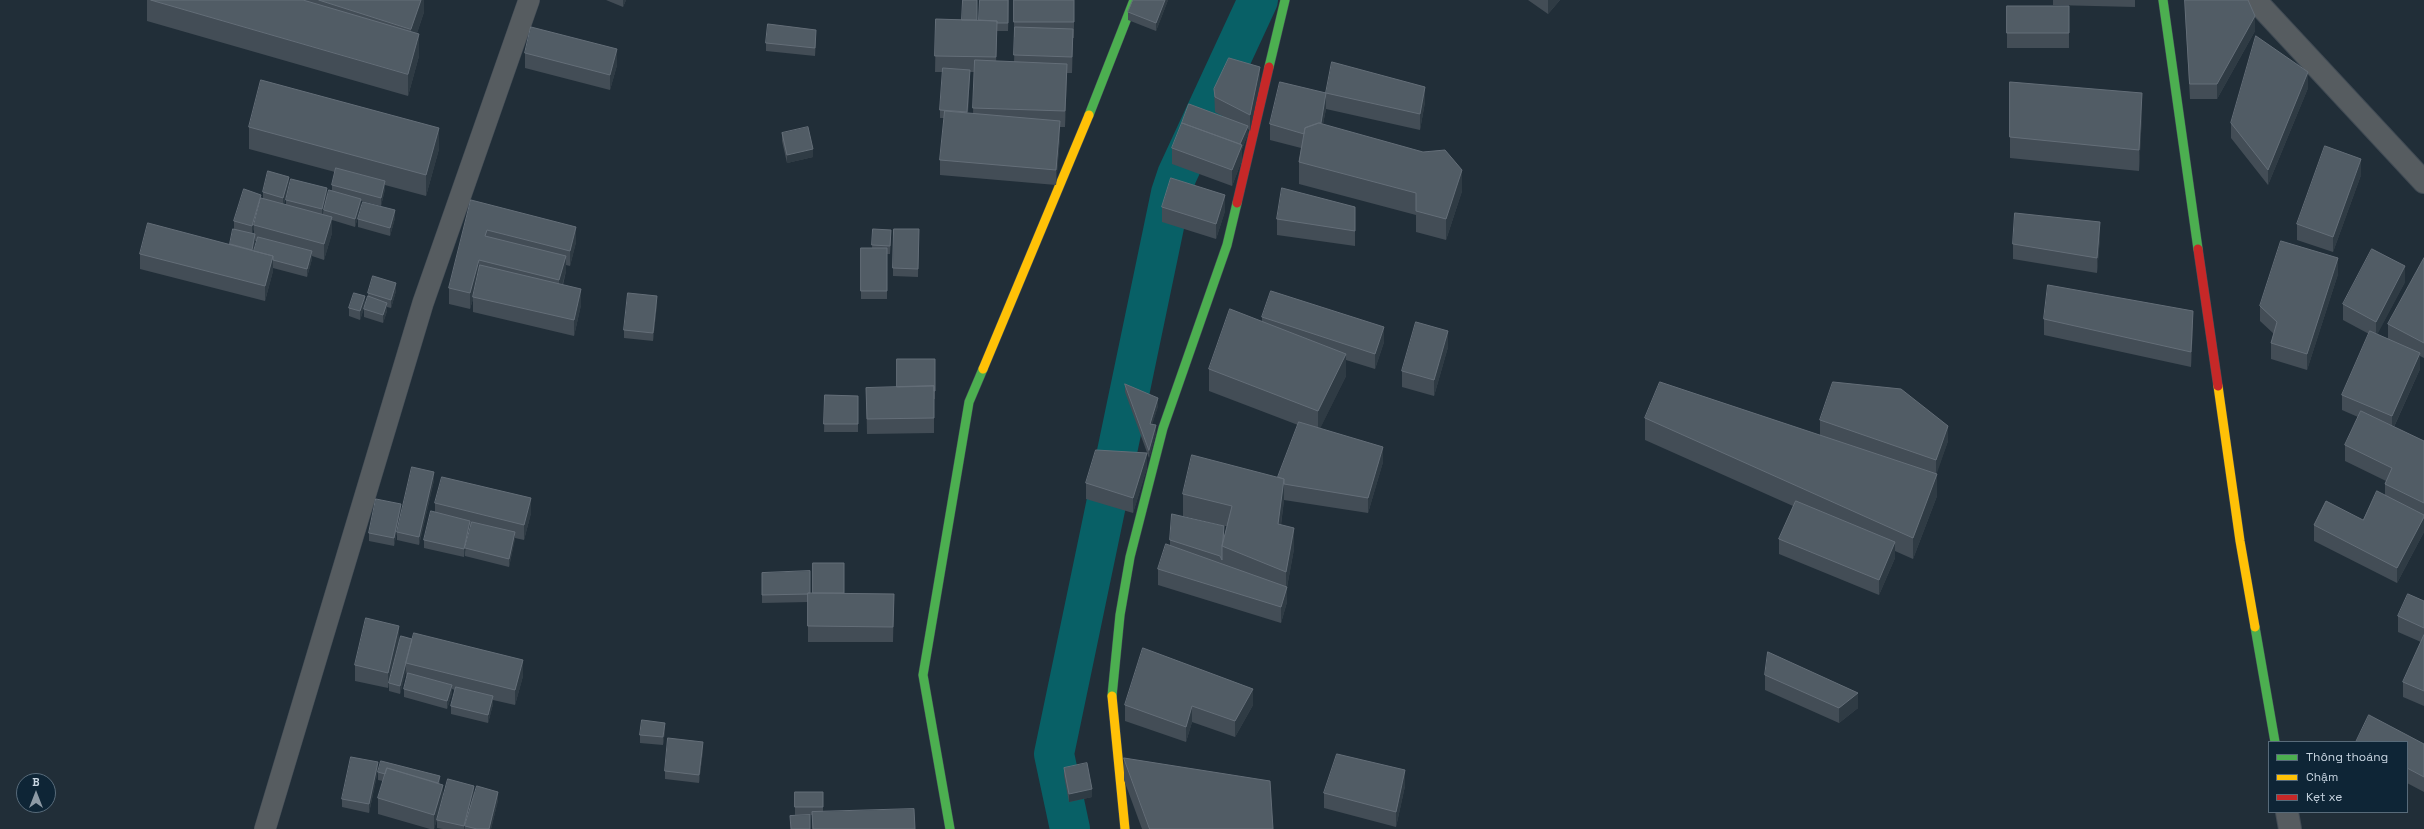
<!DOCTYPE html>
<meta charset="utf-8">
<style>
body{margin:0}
#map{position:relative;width:2424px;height:829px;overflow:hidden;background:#212e38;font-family:"Space Grotesk",sans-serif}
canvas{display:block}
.legend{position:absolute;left:2268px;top:741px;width:140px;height:72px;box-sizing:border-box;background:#0e2536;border:1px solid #586b7a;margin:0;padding:5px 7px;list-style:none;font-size:12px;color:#c7d4e0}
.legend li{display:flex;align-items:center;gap:8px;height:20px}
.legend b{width:20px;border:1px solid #586b7a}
.north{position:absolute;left:16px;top:773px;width:40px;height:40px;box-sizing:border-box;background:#0e2536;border:1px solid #586b7a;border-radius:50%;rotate:0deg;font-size:11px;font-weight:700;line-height:16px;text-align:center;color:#c7d4e0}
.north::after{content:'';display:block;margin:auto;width:14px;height:18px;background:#8d9aa5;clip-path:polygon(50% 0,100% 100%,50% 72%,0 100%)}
</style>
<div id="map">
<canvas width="2424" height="829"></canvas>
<ul class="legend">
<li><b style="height:5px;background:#4caf50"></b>Thông thoáng</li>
<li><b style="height:5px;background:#ffc107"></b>Chậm</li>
<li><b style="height:5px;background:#c62828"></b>Kẹt xe</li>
</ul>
<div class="north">B</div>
</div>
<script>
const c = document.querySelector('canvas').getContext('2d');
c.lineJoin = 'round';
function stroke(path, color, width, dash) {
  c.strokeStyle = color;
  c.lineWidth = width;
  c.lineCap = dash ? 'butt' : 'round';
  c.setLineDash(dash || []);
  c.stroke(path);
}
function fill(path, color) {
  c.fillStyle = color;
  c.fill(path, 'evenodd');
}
stroke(new Path2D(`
 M1070,829L1054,754L1171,193L1177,175L1258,0`), '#086066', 40);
const lane = new Path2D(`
 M265,829L423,303L529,0`);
const street = new Path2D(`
 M2255,0L2424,182
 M2287,812L2290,829`);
const fast = new Path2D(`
 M2163,0L2198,249
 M1269,67L1285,0
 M1089,115L1134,0
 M2255,627L2275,742
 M1112,696L1120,615L1130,557L1163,428L1227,245L1237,203
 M950,829L923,675L969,402L983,369`);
const slow = new Path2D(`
 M983,369L1089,115
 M2218,386L2240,541L2255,627
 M1112,696L1125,829`);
const jam = new Path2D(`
 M1237,203L1269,67
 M2198,249L2218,386`);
stroke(lane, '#414b55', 22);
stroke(street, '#414b55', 24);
stroke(fast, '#414b55', 10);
stroke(slow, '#414b55', 10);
stroke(jam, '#414b55', 10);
stroke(lane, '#565c60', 21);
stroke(street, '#565c60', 22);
stroke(fast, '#4caf50', 9);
stroke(slow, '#ffc107', 9);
stroke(jam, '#c62828', 9);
fill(new Path2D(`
 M147,0H424V12L417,33L419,56L408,96L147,21Z
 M606,0H626L623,7Z
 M980,0H1009L1008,31H997L996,61L1014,62L1015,37H1014V0H1074V38H1073L1072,73H1067L1065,127H1060V137L1056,185L940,175V160L944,118H940V110L943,72H935L936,19L979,20ZM970,72H974L973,114L968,113Z
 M1168,0L1156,31L1128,20V12Z
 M1528,0H1560L1548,14Z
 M2053,0H2135V7L2053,5Z
 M2185,0L2255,31L2217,99H2190L2185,13Z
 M2007,6H2069V48H2007Z
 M816,38L815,56L766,51V43Z
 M525,53L617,65L610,90L525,68Z
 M2010,82L2142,115L2139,171L2010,158Z
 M1260,83L1250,131L1248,129V134L1242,149V160L1232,186L1172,164V148L1224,117L1215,112L1214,89Z
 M2308,88L2268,185L2231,138V123Z
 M1326,93L1425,102L1420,130L1326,109L1323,124L1462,191L1446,240L1416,232V215L1299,184V162L1301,148L1270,140V124Z
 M249,127L439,149L426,196L385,185V189L381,206L361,201V207L355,227L332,220V233L324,260L312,256V259L307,277L273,268V271L265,301L140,269V254L230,244L234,229V221L261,198H263V192L289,185L284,204L286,205V200L327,196L332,190V185L335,172L249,149ZM254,228V234H252ZM255,241H257L254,251H253Z
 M782,133L813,157L787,163L782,141Z
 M2361,175L2333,252L2297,240V224Z
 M471,200L576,242L570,266L566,265V271L563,285L581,305L574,336L473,312V299L470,309L449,304V288Z
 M1162,207L1225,211L1216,239L1162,222Z
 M1355,207V246L1277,235V219Z
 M395,218L390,236L358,227V219Z
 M873,229L891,238L890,254H887V299H861V248H872Z
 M919,229L918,277L893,276V268Z
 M2100,237L2097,273L2013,259V244Z
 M2424,258V358L2420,356V369L2394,427L2424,441V532L2397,583L2314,541V525L2363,520L2385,495V484L2386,481L2345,461V445L2358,417L2342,410V395L2369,334L2343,320V304L2405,282L2377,334L2388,339V324Z
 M2338,274L2307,370L2271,359V343L2274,334L2260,321V306Z
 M396,291L391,308L387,307V311L383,323L364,317V309L368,296V293Z
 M657,304L653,341L624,338V330Z
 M365,305L360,320L349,316V308Z
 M1262,317L1384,342L1375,369L1346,360V376L1320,428L1383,462L1368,513L1284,500L1281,525L1294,549L1287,587V602L1281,623L1158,585V569L1170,546V540L1220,525L1183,516V494L1278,477L1298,425L1209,391V369L1262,321ZM1224,526H1227L1224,537Z
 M2044,319L2193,326L2191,367L2044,335Z
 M1448,347L1434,396L1402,387V371Z
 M935,359V399H934V433L867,434L866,388L897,387Z
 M1125,384L1158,406L1152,424L1156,433L1149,458L1125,392Z
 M825,395L858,396V432H824Z
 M1645,418L1820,435V420L1948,441L1936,474L1937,496L1913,559L1895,551V558L1879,595L1779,554V539L1793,506L1645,440Z
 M1147,468L1133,513L1086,499V483Z
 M434,480L419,545L397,540V532Z
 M435,503L531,513L524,540L515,538L509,567L465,556V548L464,557L424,548V540L435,512ZM470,527H471L466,547L470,529Z
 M401,512L394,546L369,541V533Z
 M762,573L810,593L894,594L893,642H808V602L762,603Z
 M2424,601V706L2403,697V682L2421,642L2398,632V616Z
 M401,636L523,676L515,705L493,700V704L488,723L451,714V706L455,690L452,689V693L447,709L404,697V689L407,678L406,671L400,694L389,691V683L388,688L355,681V665L399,642L392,670Z
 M1765,675L1858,708L1839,723L1765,690Z
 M1125,705H1253L1235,737L1192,722L1186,742L1125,721Z
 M665,731L663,745L640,743V735Z
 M2407,742L2424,744V792L2407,783Z
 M703,750L699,783L665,779V771Z
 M1124,758L1273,829H1142L1124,780Z
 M1064,768L1092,797L1069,802L1064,776Z
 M378,770L369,813L342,807V799Z
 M378,772L440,784L443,798L474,794L498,800L491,829H443L437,828V820L440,810L434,829H430L378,814V798L383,781L378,780Z
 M1405,786L1396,827L1324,808V793Z
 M795,792H823V812L915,829H812V815H795Z`), '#434d56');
fill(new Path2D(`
 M421,0H424V12L411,51V29Z
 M623,0H626L623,7Z
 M1165,0H1168L1156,31V23Z
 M1548,0H1560L1548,14Z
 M2255,16V31L2217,99V84Z
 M997,21V36L996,73V57Z
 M1073,29V45L1072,73V57Z
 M816,30V38L815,56V48Z
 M419,34V56L408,96V74Z
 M617,49V65L610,90V75Z
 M1067,64V79L1065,127V111Z
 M1260,67V83L1250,131V115Z
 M970,70V78L967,120V112Z
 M2308,72V88L2268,185V170Z
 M1425,87V102L1420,130V114Z
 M1326,93V109L1319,144L1305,149Z
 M2142,93V115L2139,171V150Z
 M1060,121V137L1056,185V170Z
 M1248,126V134L1242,149V160L1232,186V170L1238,149Z
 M439,128V149L426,196V175Z
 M813,149V157L787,163V155Z
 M2361,159V175L2333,252V237Z
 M1462,170V191L1446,240V219Z
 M289,177V185L283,206V198Z
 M385,181V189L381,206V198Z
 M327,188V196L322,217V209Z
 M261,195V203L254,225V228L252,234V226Z
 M1225,195V211L1216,239V224Z
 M361,199V207L355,227V219Z
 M395,210V218L390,236V228Z
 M332,217V233L324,260V244Z
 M2100,222V237L2097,273V258Z
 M576,227V242L570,266V251Z
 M255,234V242L251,262V254Z
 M312,251V259L307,277V269Z
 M273,256V271L265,301V286Z
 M566,256V271L559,296V280Z
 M2338,258V274L2307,370V354Z
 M479,260V276L473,297V299L470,309V293Z
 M2405,266V282L2376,337V322Z
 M396,283V291L391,308V300Z
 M581,289V305L574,336V320Z
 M365,296V305L360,320V311Z
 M657,296V304L653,341V333Z
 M387,303V311L383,323V315Z
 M2193,311V326L2191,367V352Z
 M1384,327V342L1375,369V354Z
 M1448,331V347L1434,396V380Z
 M2420,353V369L2392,431V416Z
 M1346,354V376L1318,433V411Z
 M1158,398V406L1150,432V424Z
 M1156,425V433L1149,458V450Z
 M1948,426V441L1936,476V460Z
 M1383,447V462L1368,513V498Z
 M1147,453V468L1133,513V498Z
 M434,472V480L419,545V537Z
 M1937,474V496L1913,559V538Z
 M1284,479V500L1278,546V524Z
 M531,498V513L524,540V525Z
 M401,504V512L394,546V538Z
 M2424,517V532L2397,583V568Z
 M470,521V529L464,557V549Z
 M1294,528V549L1287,587V602L1281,623V607L1286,591V572Z
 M515,532V540L509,567V559Z
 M1895,542V558L1879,595V580Z
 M399,626V642L388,688V673Z
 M413,639L406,663V671L400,694V686Z
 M523,660V676L515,705V690Z
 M452,685V693L447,709V701Z
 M1253,689V705L1235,737V721Z
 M1858,693V708L1839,723V708Z
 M493,696V704L488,723V715Z
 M1192,706V722L1186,742V727Z
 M665,723V731L663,745V737Z
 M703,742V750L699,783V775Z
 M378,762V770L369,813V804Z
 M1405,770V786L1396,827V812Z
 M440,776V784L436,788Z
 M443,785V800L434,829V815Z
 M474,786V794L465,826V829H464V826Z
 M1092,789V797L1069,802V794Z
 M498,792V800L491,829H489Z`), '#2f3b44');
const building = new Path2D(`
 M151,0H303L419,34L408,74Z
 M319,0H421L411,29Z
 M963,0H977V20H962Z
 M980,0H1008V23H997V21L979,20Z
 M1014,0H1074V22H1014Z
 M1133,0H1165L1156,23L1128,12Z
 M2185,0H2248L2255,16L2217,84H2190Z
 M2007,6H2069V33H2007Z
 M936,19L997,21L996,57L935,56Z
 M768,24L816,30L815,48L766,43Z
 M531,27L617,49L610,75L525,53Z
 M1015,27L1073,29L1072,57L1014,55Z
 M2256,36L2308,72L2268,170L2231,123Z
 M1229,58L1260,67L1250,115L1215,97L1214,89Z
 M975,60L1067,64L1065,111L973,108Z
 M1332,62L1425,87L1420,114L1326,93Z
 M943,68L970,70L967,112L940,110Z
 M261,80L439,128L426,175L249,127Z
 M1280,82L1326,93L1321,123H1319L1305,128L1304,134L1270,124Z
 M2010,82L2142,93L2139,150L2010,137Z
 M1189,104L1248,126L1240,144L1182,123Z
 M945,111L1060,121L1056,170L940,160Z
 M1182,123L1242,145L1232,170L1172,148Z
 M1319,123L1423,152L1445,150L1462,170L1446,219L1416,211V193L1299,162L1305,128Z
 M808,127L813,149L787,155L782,133Z
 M2325,146L2361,159L2333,237L2297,224Z
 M336,168L385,181L381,198L332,185Z
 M268,171L289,177L283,198L263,192Z
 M1171,178L1225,195L1216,224L1162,207Z
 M291,179L327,188L322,209L286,200Z
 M1282,188L1355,207V231L1277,219Z
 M244,189L261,195L252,226L234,221Z
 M329,190L361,199L355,219L324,210Z
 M261,198L332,217L324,244L254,225Z
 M471,200L576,227L570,251L487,230L485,236L566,256L559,280L479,260L470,293L449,288Z
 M363,202L395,210L390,228L358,219Z
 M2015,213L2100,222L2097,258L2013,244Z
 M148,223L273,256L265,286L140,254Z
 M233,229L255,234L252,250L230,244Z
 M873,229L891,230L890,246L872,245Z
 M894,229H919L918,269L893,268Z
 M258,237L312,251L307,269L273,260V256L254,251Z
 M2281,241L2338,258L2307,354L2271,343L2277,322L2260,306Z
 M861,248H887V291H861Z
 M2372,249L2405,266L2376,322L2343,304Z
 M2424,258V343L2388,324Z
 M480,265L581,289L574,320L473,297Z
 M373,276L396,283L391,300L368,293Z
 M2048,285L2193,311L2191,352L2044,319Z
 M1271,291L1384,327L1375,354L1262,317Z
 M354,293L365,296L360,311L349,308Z
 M628,293L657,296L653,333L624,330Z
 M368,296L387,303L383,315L364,309Z
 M1230,309L1346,354L1318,411L1209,369Z
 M1416,322L1448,331L1434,380L1402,371Z
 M2370,331L2420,353L2392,416L2342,395Z
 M897,359H935V391H934V386L897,387Z
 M1660,382L1937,474L1913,538L1645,418Z
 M1833,382L1901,389L1948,426L1936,460L1820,420Z
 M1125,384L1158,398L1150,424L1156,425L1149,450Z
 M934,386V418L867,419L866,388Z
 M825,395L858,396V424H824Z
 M2361,411L2424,441V503L2385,484L2392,468L2345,445Z
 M1299,422L1383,447L1368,498L1284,484V479L1278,477Z
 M1096,450L1147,453L1133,498L1086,483Z
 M1192,455L1284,479L1278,524L1294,528L1286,572L1222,546L1232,506L1183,494Z
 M412,467L434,472L419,537L397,532Z
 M442,477L531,498L524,525L435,503Z
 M2377,491L2424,515V517L2397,568L2314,525L2326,501L2363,520Z
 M376,499L401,504L394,538L369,533Z
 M1796,501L1895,542L1879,580L1779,539Z
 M431,511L470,521L464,549L424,540Z
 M1172,514L1224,526L1223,540L1222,546V560L1220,556L1170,540Z
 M472,522L515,532L509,559L465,548Z
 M1166,544L1287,587L1281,607L1158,569Z
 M813,563H844V593H813Z
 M810,571V593H808V594L762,595V573Z
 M808,593L894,594L893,627L808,626Z
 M2408,594L2424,601V628L2398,616Z
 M366,618L399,626L388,673L355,665Z
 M414,633L523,660L515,690L406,663Z
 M2424,635V691L2403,682Z
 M401,636L412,639L400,686L389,683Z
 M1143,648L1253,689L1235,721L1192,706L1186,727L1125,705Z
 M1768,652L1858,693L1839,708L1765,675Z
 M408,673L452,685L447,701L404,689Z
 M456,687L493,696L488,715L451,706Z
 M2369,715L2424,744V777L2407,768V742H2356Z
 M642,720L665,723L663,737L640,735Z
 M668,738L703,742L699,775L665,771Z
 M1337,754L1405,770L1396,812L1324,793Z
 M351,757L378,762L369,804L342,799Z
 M1124,758L1270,781L1273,829H1150Z
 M381,761L440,776L438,783L387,768L385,774L378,772Z
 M1087,763L1092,789L1069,794L1064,768Z
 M387,768L443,785L434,815L378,798Z
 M448,779L474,786L464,826L437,820Z
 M477,786L498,792L489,829H477L465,826Z
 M795,792H823V807H795Z
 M914,809L915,829H813L812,812Z
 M810,815V829H791L790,816Z`);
fill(building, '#515c65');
stroke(building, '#646e78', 1);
</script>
